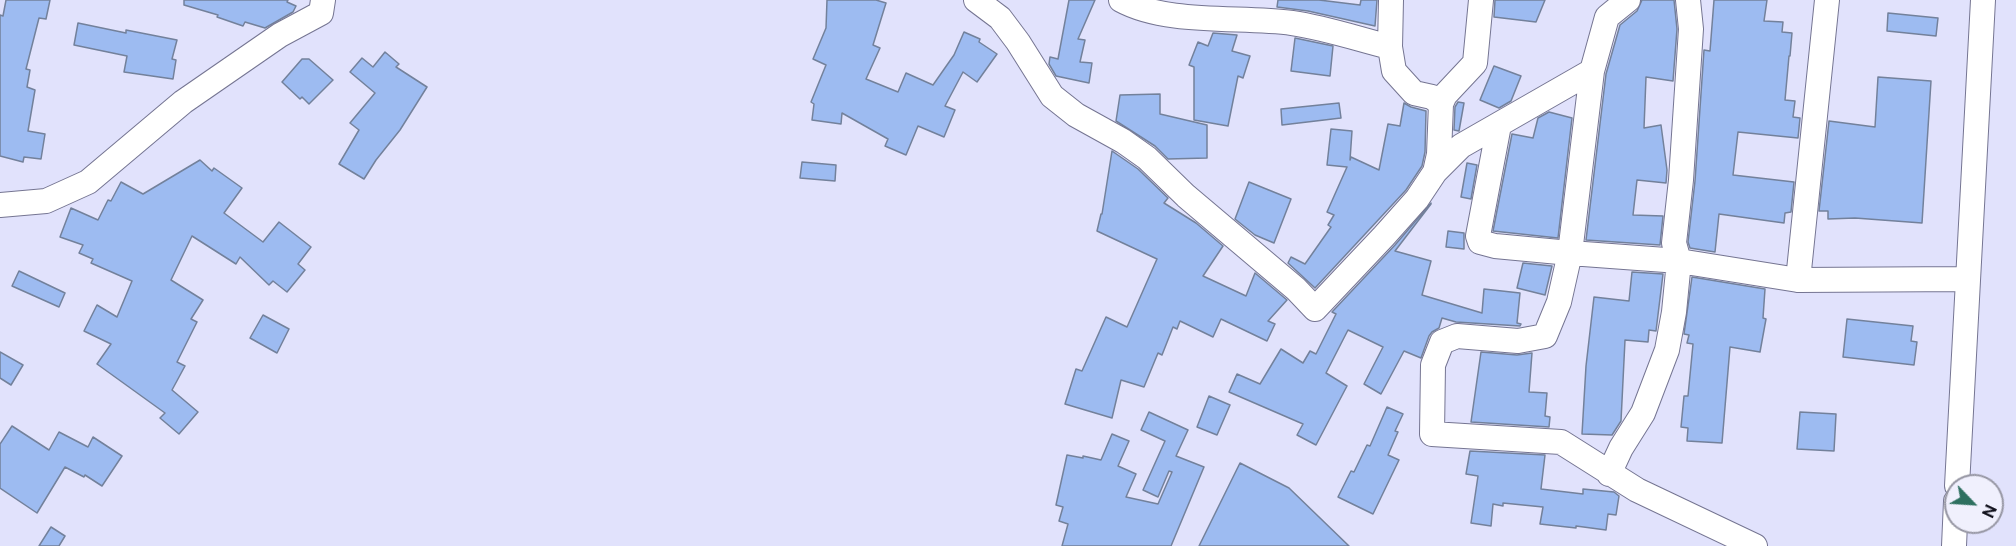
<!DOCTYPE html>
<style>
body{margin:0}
#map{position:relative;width:2016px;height:546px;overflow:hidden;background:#e1e2fc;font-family:"Public Sans",sans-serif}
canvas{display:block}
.north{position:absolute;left:1944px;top:474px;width:60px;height:60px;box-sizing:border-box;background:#f0f0fd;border:2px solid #9696a3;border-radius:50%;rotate:115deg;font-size:16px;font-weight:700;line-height:24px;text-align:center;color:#10101b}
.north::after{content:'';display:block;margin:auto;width:21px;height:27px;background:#2e7060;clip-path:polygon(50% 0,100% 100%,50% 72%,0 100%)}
</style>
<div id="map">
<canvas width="2016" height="546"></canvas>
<div class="north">N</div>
</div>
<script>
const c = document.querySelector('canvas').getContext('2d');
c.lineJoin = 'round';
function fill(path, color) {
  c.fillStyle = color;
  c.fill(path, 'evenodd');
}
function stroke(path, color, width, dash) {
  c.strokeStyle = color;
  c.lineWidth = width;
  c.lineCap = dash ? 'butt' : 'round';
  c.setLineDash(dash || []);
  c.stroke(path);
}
const building = new Path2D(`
 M6,0H50L46,19L39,18L26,69L30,70L27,87L35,90L28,131L45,134L41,159L24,157L23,162L0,156V15L3,16Z
 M184,0H288L287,2L296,6L293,12L265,28L245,22L243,26L217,17L218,15L184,5Z
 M827,0H876L886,3L873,45L880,48L866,79L898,92L906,73L933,85L954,55L964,32L980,39L979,42L997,54L977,82L963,72L945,106L955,110L944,137L918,126L906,155L885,146L888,139L842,113L841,124L812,120L814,104L811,102L826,65L813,59L826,28Z
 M1069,0H1095L1078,39L1085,40L1080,62L1092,63L1089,83L1056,76L1049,64L1050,57L1058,59Z
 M1278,0H1319L1360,5L1361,0H1377L1375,26L1308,11L1277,7Z
 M1495,0H1545L1536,22L1494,17Z
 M1642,0H1674L1677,29L1673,81L1646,77L1644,128L1661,125L1667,170L1666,183L1637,180L1633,215L1663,216L1660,245L1586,240L1606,74L1620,25L1637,11Z
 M1714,0H1767L1764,21L1783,22L1782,32L1792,33L1790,56H1789L1785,100L1795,101L1793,117L1800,118L1798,138L1738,132L1733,175L1794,182L1791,212L1785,213L1784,223L1719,214L1715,252L1690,248L1688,242L1695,181L1704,50L1710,51Z
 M1888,13L1938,18L1936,36L1887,31Z
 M78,23L126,33V30L177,40L172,59L176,60L173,79L124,72L127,56L74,45Z
 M1213,33L1237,35L1232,51L1250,56L1243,78L1238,76L1228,126L1194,120V67L1189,65L1198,42L1208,46Z
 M1295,38L1333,46L1330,76L1291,71Z
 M385,52L399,64L396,67L427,87L400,130L376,160L364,179L339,164L359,130L350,123L375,93L350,72L362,58L373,67Z
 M302,59H309L333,80L309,104L302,97L300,99L282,82Z
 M1494,66L1521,76L1511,101L1499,108L1480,100Z
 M1878,77L1931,81L1922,223L1855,218L1828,219V211H1819L1829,121L1875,127Z
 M1160,94V114L1207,125V158L1168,159L1155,146L1116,121L1120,95Z
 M1458,102L1464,103L1459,131L1454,130L1455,107Z
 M1339,103L1341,118L1282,125L1281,109Z
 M1404,103L1411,107L1426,111L1425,152L1422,166L1406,190L1315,288L1288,263L1291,257L1305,264L1331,227L1328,225L1334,215L1327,212L1347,167L1327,165L1331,129L1352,131L1350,160L1351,157L1379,170L1388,124L1400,126Z
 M1549,112L1572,118L1558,238L1493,231L1512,134L1533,138L1538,118Z
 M1112,151L1138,169L1168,198L1164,203L1196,223L1223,246L1203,276L1246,296L1255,273L1287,300L1268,321L1275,324L1267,341L1221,319L1213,337L1180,321L1177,329L1173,327L1162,355L1158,353L1144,387L1121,380L1112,418L1065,404L1076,369L1082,371L1106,317L1127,327L1157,259L1097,231L1101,214H1102Z
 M200,160L212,171L214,168L242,188L224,213L263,242L279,222L311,247L298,264L305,270L287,292L273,281L269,285L240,257L236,264L192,236L171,280L203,300L191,319L197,322L177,362L185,366L172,390L198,412L179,434L160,418L165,413L97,364L111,344L84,331L97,305L117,317L132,281L91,263L93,259L79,253L83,245L60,237L71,208L98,220L108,200L111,201L121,182L143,194Z
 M802,162L836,165L835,181L800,178Z
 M1467,163L1477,165L1471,199L1461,197Z
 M1249,182L1291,199L1274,243L1255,235L1235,219Z
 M1431,203V204L1395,251L1431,261L1422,295L1482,313L1484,289L1520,293L1517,323L1521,324L1520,326L1456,322L1442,318L1439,328L1432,332L1429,336L1421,358L1404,351L1381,394L1364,384L1383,347L1348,330L1326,373L1347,386L1316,445L1297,435L1303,424L1229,392L1237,374L1260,384L1281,349L1303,363L1310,351L1316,354L1336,314L1332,312L1395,245Z
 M1448,231L1464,233V249L1446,247Z
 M1523,263L1552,266L1545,295L1517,288Z
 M19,271L65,293L59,307L12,286Z
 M1632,272L1663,274L1656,331L1649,330L1648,342L1625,340L1621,421L1612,435L1582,434L1586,366L1594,297L1629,301Z
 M1692,277L1765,289L1763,318L1766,319L1760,352L1730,347L1722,443L1687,441L1688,428L1681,427L1684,396H1688L1693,344L1687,343L1689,335L1684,334Z
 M263,315L289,329L277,353L250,338Z
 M1847,319L1913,326L1911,341L1917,342L1914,365L1843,357Z
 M0,352L23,365L11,385L0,378Z
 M1481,352L1517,355L1532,353L1529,392L1547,393L1545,416L1550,417L1549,427L1471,422Z
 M1209,396L1230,405L1217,435L1197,427Z
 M1387,407L1403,414L1395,431L1398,432L1388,455L1399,460L1373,514L1338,497L1351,471L1354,472L1367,445L1370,446Z
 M1149,412L1188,430L1176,456L1204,467L1171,546H1062L1068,524L1059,521L1063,507L1056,505L1067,455L1083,458V456L1101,460L1112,434L1129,441L1118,466L1136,474L1126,497L1158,504L1172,472L1169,471L1158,497L1143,490L1165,441L1141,430Z
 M1800,412L1836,414L1834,451L1797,449Z
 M12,426L49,450L59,432L88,447L93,437L122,456L102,486L85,475L84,477L65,467L37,513L0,488V444Z
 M1470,451L1545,455L1541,489L1583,494V489L1614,492L1619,496L1616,515L1608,514L1606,530L1576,526V528L1540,524L1543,507L1503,503V506L1493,504L1491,526L1471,523L1478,476L1466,474Z
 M1240,463L1289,488L1349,546H1199Z
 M51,527L65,536L59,546H39Z`);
fill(building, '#9dbbf1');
stroke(building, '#73819b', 1.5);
const street = new Path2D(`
 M976,0L1000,18L1018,42L1052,96L1076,115L1123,141L1147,158L1186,196L1296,289L1315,309L1384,236L1417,199L1435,172L1461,146L1592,71
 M1121,0C1167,25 1241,16 1292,23C1326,28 1358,39 1390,47
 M1391,0L1390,47L1394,71L1414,93L1432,97L1441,104L1439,154L1435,172
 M1628,0L1607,17L1592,71L1570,253L1559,302L1545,336L1518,341L1457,336L1442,342L1433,365L1432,434L1561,442L1637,490L1755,546
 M1441,104L1445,95L1475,63L1481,0
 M1499,125L1478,236L1480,242L1495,246L1570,253L1679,261L1798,280L1968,279
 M0,205L46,201L88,182L183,102L280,35L321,13L323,0
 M1798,280L1827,0
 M1609,474L1621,448L1643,413L1667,350L1674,312L1679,261L1674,243L1681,180L1691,29L1688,0
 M1957,486L1983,0
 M1954,546L1956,501`);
stroke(street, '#757592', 26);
stroke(street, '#fff', 24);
</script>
